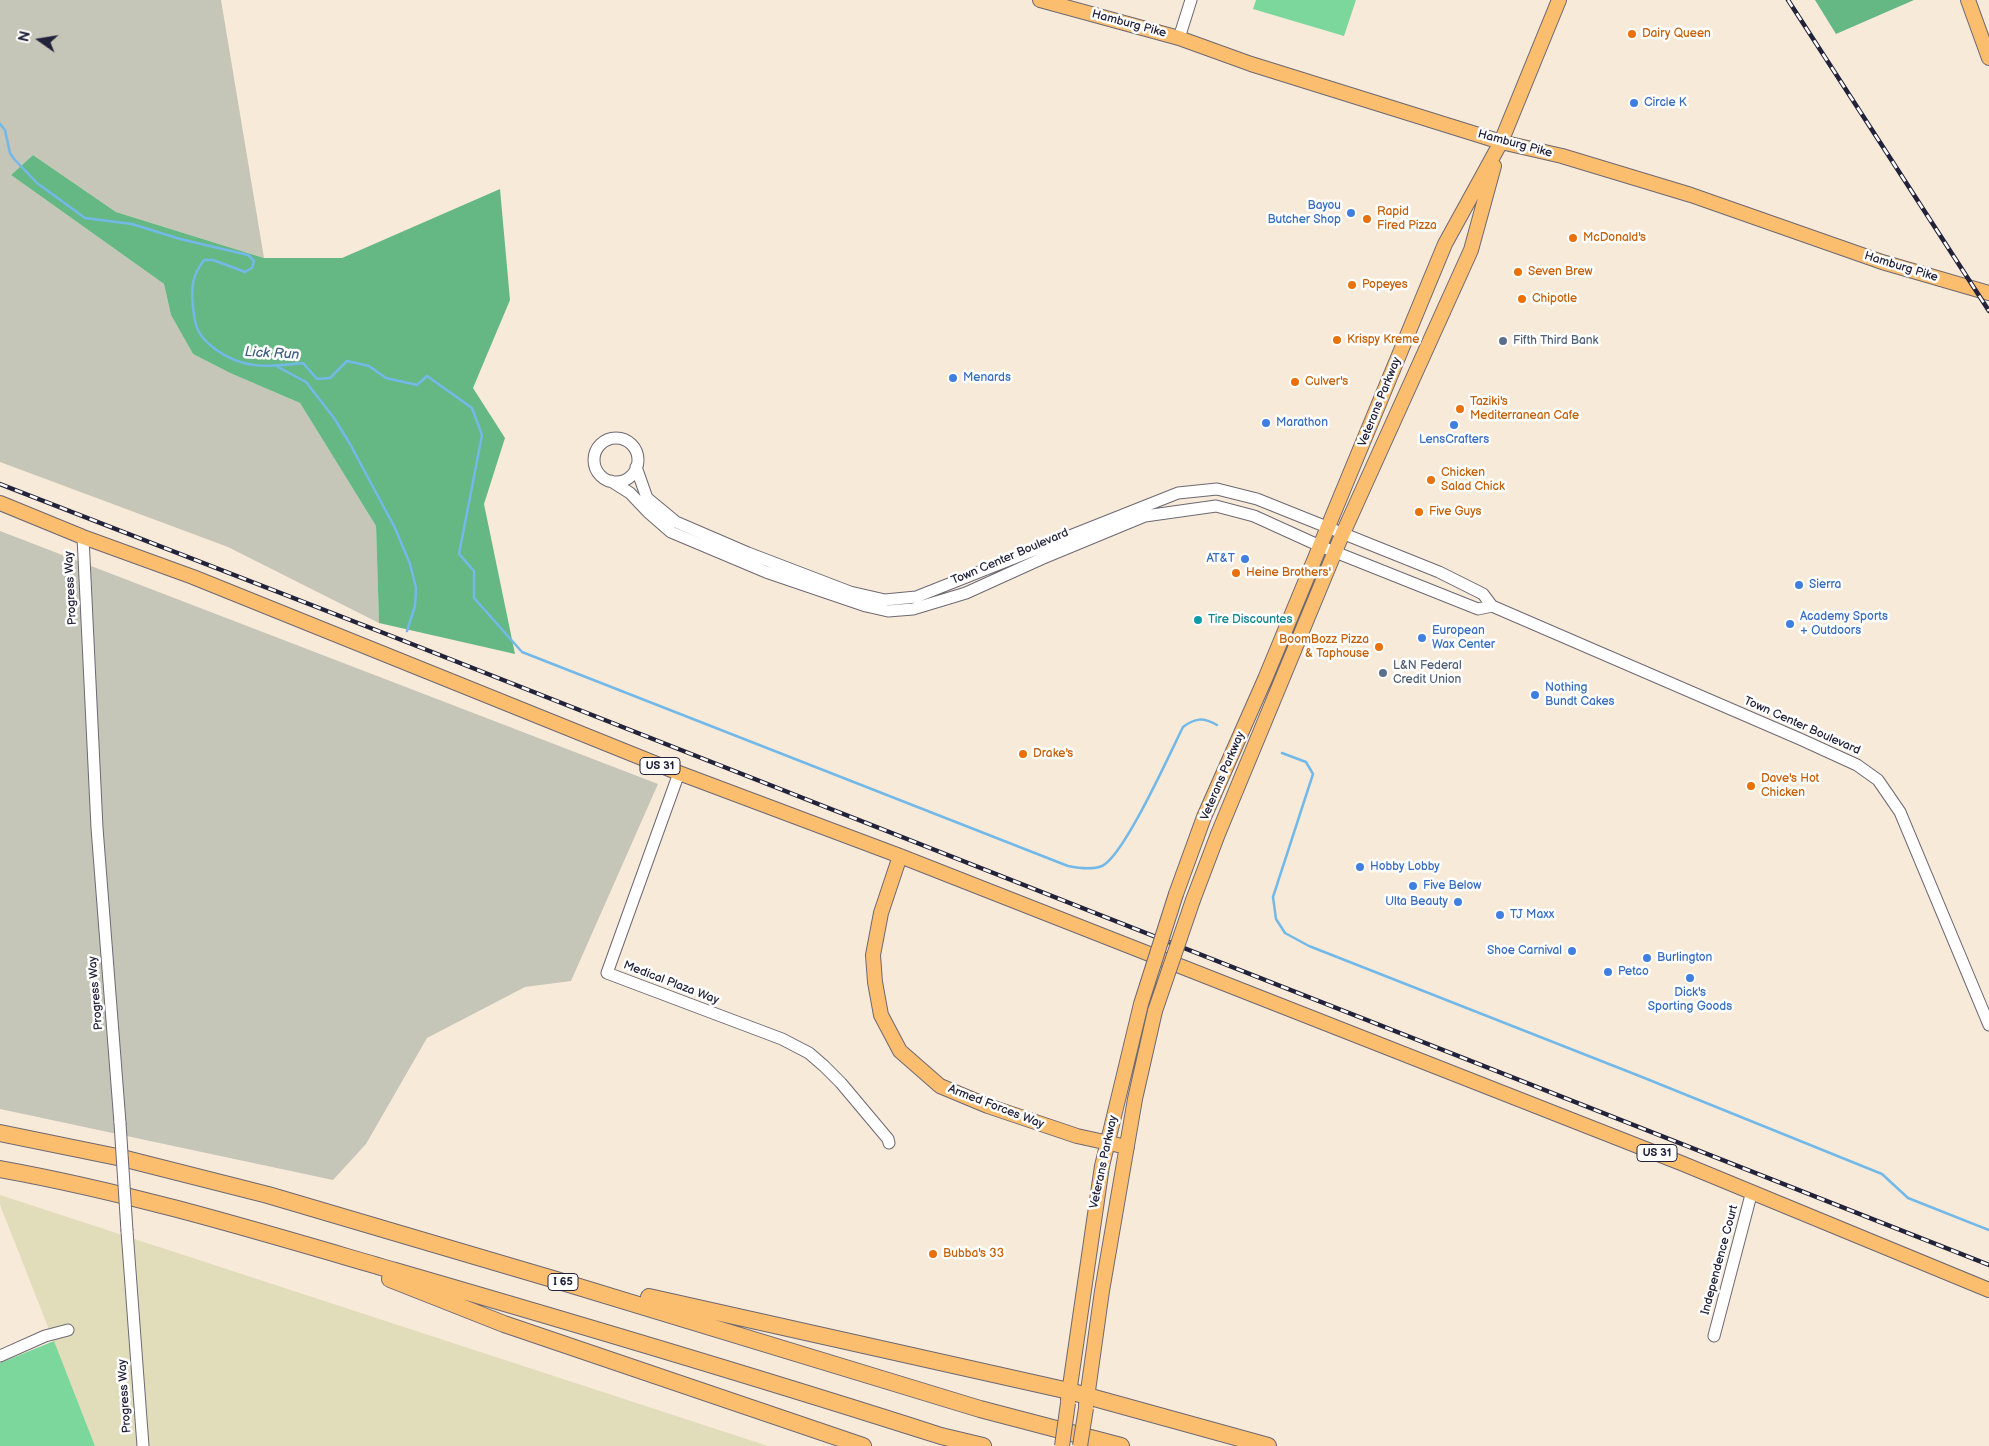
<!DOCTYPE html>
<style>
body{margin:0}
#map{position:relative;width:1989px;height:1446px;overflow:hidden;background:#f8ead9;font-family:"Balsamiq Sans",sans-serif}
canvas{display:block}
.north{position:absolute;left:15px;top:15px;width:50px;height:50px;-webkit-text-stroke:4px #fff;paint-order:stroke;rotate:283deg;font-size:14px;font-weight:700;line-height:20px;text-align:center;color:#22223b}
.north::after{content:'';display:block;margin:auto;width:18px;height:22px;background:#22223b;clip-path:polygon(50% 0,100% 100%,50% 72%,0 100%)}
</style>
<div id="map">
<canvas width="1989" height="1446"></canvas>
<div class="north">N</div>
</div>
<script>
const c = document.querySelector('canvas').getContext('2d');
c.lineJoin = 'round';
function fill(path, color) {
  c.fillStyle = color;
  c.fill(path, 'evenodd');
}
function stroke(path, color, width, dash) {
  c.strokeStyle = color;
  c.lineWidth = width;
  c.lineCap = dash ? 'butt' : 'round';
  c.setLineDash(dash || []);
  c.stroke(path);
}
function drawText(font, color, halo, rows, align = 'center') {
  c.font = font + ' "Balsamiq Sans",sans-serif';
  c.lineWidth = 5;
  c.setLineDash([]);
  c.textBaseline = 'middle';
  c.strokeStyle = halo;
  c.fillStyle = color;
  for (const [text, x, y, turn = 0] of rows) {
    c.save();
    c.translate(x, y);
    c.rotate((+turn || 0) * Math.PI / 180);
    c.textAlign = isNaN(turn) ? turn : align;
    if (halo) c.strokeText(text, 0, 0);
    c.fillText(text, 0, 0);
    c.restore();
  }
}
fill(new Path2D(`
 M0,1195L768,1446H95L0,1205Z`), '#e1dcba');
fill(new Path2D(`
 M0,0H221L264,258L116,212L33,155L11,175L164,284L171,315L193,354L230,373L300,403L376,526L379,623L228,547L0,462Z
 M0,531L658,784L571,981L525,987L427,1038L366,1144L333,1180L0,1109Z`), '#c5c5b8');
fill(new Path2D(`
 M1256,0H1356L1344,36L1253,9Z
 M54,1341L95,1446H0V1363Z`), '#7cd79d');
fill(new Path2D(`
 M1815,0H1914L1836,34Z
 M33,155L116,212L264,258H342L500,189L510,300L473,388L505,438L484,504L515,654L379,623L376,526L300,403L230,373L193,354L171,315L164,284L11,175Z`), '#65b884');
stroke(new Path2D(`
 M0,124L5,130L10,153L14,159L37,183L85,218L132,224L180,239L248,255L254,261L252,268L245,272L213,260H204C192,276 191,287 193,307C195,328 198,336 215,349C243,370 269,367 303,363L317,379L330,378L347,361L369,366L386,378L417,385L427,376L472,408L482,435L459,554L474,571V598L522,652L1068,866C1078,868 1092,870 1102,866C1124,856 1170,753 1183,727C1195,718 1203,717 1217,725
 M278,367L306,382L334,418L350,444L395,528L410,564L416,588L415,606L407,631
 M1282,753L1306,762L1313,774L1273,897L1276,919L1285,933L1309,946L1642,1077L1882,1174L1908,1198L1989,1230`), '#72b9e9', 2.5);
const minor = new Path2D(`
 M1179,38L1191,0
 M594 460a22 22 0 1 1 44 0a22 22 0 1 1-44 0Z
 M636,467L647,498L676,522L748,553L850,592L885,600L916,597L1178,493L1217,489L1257,499L1439,572L1483,594L1492,606L1800,739L1857,765L1878,780L1900,812L1989,1025
 M611,481L630,493L648,512L671,532L766,572L866,606L888,611L913,609L966,593L1041,559L1145,516L1216,506L1254,516L1320,546L1478,609L1492,606
 M83,537L97,828L120,1123
 M679,773L607,973L782,1039L809,1053L824,1066L841,1083L888,1139L889,1143
 M127,1231L143,1446
 M1714,1336L1752,1191
 M0,1356L45,1336L68,1330`);
const major = new Path2D(`
 M1040,0L1179,38L1251,64L1501,142L1562,156L1691,195L1882,262L1989,293
 M1968,0L1989,58
 M0,503L83,537L193,577L679,773L900,856L1681,1163L1989,1290
 M900,856L881,913L873,955L875,982L881,1015L900,1051L940,1086L988,1106L1077,1136L1127,1147
 M1176,894L1204,817L1265,679L1445,244L1501,142L1559,0
 M1193,900L1218,834L1339,542L1471,250L1494,166
 M1068,1400L1102,1166L1141,1004
 M1086,1405L1102,1291L1135,1099L1155,1011`);
const highway = new Path2D(`
 M0,1133L122,1158L268,1195L556,1280L980,1409L1121,1446
 M0,1169C134,1193 264,1233 395,1271C578,1324 760,1378 941,1436L983,1446
 M390,1279L504,1324L863,1446
 M649,1297L1069,1391L1268,1446`);
stroke(minor, '#6d6872', 13);
stroke(major, '#6d6872', 16);
stroke(highway, '#6d6872', 18);
stroke(minor, '#fff', 11);
stroke(major, '#fbbd6e', 14);
stroke(highway, '#fbbd6e', 16);
const rail = new Path2D(`
 M1788,0L1989,311
 M0,484L399,639L1989,1265`);
stroke(rail, '#22223b', 4.5);
stroke(rail, '#fff', 2.5, [8]);
const minorBridge = new Path2D(`
 M120,1123L127,1231`);
const majorBridge = new Path2D(`
 M1141,1004L1176,894
 M1155,1011L1193,900
 M1062,1446L1068,1403
 M1080,1446L1086,1408`);
stroke(minorBridge, '#6d6872', 13, []);
stroke(majorBridge, '#6d6872', 16, []);
stroke(minorBridge, '#fff', 11);
stroke(majorBridge, '#fbbd6e', 14);
for (const [x, y, r, color] of [
 [1632,34,5,"#e8710a"],
 [1634,103,5,"#3f7fe0"],
 [1351,213,5,"#3f7fe0"],
 [1367,219,5,"#e8710a"],
 [1573,238,5,"#e8710a"],
 [1518,272,5,"#e8710a"],
 [1352,285,5,"#e8710a"],
 [1522,299,5,"#e8710a"],
 [1337,340,5,"#e8710a"],
 [1503,341,5,"#5c6f8a"],
 [953,378,5,"#3f7fe0"],
 [1295,382,5,"#e8710a"],
 [1460,409,5,"#e8710a"],
 [1266,423,5,"#3f7fe0"],
 [1454,425,5,"#3f7fe0"],
 [1431,480,5,"#e8710a"],
 [1419,512,5,"#e8710a"],
 [1245,559,5,"#3f7fe0"],
 [1236,573,5,"#e8710a"],
 [1799,585,5,"#3f7fe0"],
 [1198,620,5,"#0f9aa8"],
 [1790,624,5,"#3f7fe0"],
 [1422,638,5,"#3f7fe0"],
 [1379,647,5,"#e8710a"],
 [1383,673,5,"#5c6f8a"],
 [1535,695,5,"#3f7fe0"],
 [1023,754,5,"#e8710a"],
 [1751,786,5,"#e8710a"],
 [1360,867,5,"#3f7fe0"],
 [1413,886,5,"#3f7fe0"],
 [1458,902,5,"#3f7fe0"],
 [1500,915,5,"#3f7fe0"],
 [1572,951,5,"#3f7fe0"],
 [1647,958,5,"#3f7fe0"],
 [1608,972,5,"#3f7fe0"],
 [1690,978,5,"#3f7fe0"],
 [933,1254,5,"#e8710a"]
]) {
  const dot = new Path2D();
  dot.arc(x, y, r, 0, 2 * Math.PI);
  c.fillStyle = color;
  c.fill(dot);
  stroke(dot, '#fff', 2);
}
for (const [x, y, w] of [
 [660,766,40],
 [1657,1153,40],
 [563,1282,30]
]) {
  const box = new Path2D();
  box.roundRect(x - w / 2, y - 8.5, w, 17, 4);
  c.fillStyle = '#fff';
  c.fill(box);
  stroke(box, '#22223b', 1);
}
drawText('bold 11px', '#22223b', null, [
 ["US 31",660,766],
 ["US 31",1657,1153],
 ["I 65",563,1282]
]);
drawText('12px', '#22223b', '#fff', [
 ["Hamburg Pike",1129,24,15],
 ["Hamburg Pike",1515,144,15],
 ["Hamburg Pike",1901,267,17],
 ["Veterans Parkway",1380,402,-68],
 ["Town Center Boulevard",1010,557,-23],
 ["Progress Way",71,588,-93],
 ["Town Center Boulevard",1802,726,24],
 ["Veterans Parkway",1223,776,-67],
 ["Medical Plaza Way",671,983,21],
 ["Progress Way",96,993,-95],
 ["Armed Forces Way",996,1107,21],
 ["Veterans Parkway",1104,1162,-78],
 ["Independence Court",1720,1260,-75],
 ["Progress Way",125,1396,-94]
]);
drawText('12px', '#c56008', '#fff', [
 ["Dairy Queen",1642,34],
 ["Rapid",1377,212],
 ["Fired Pizza",1377,226],
 ["McDonald's",1583,238],
 ["Seven Brew",1528,272],
 ["Popeyes",1362,285],
 ["Chipotle",1532,299],
 ["Krispy Kreme",1347,340],
 ["Culver's",1305,382],
 ["Taziki's",1470,402],
 ["Mediterranean Cafe",1470,416],
 ["Chicken",1441,473],
 ["Salad Chick",1441,487],
 ["Five Guys",1429,512],
 ["Heine Brothers'",1246,573],
 ["BoomBozz Pizza",1369,640,"right"],
 ["& Taphouse",1369,654,"right"],
 ["Drake's",1033,754],
 ["Dave's Hot",1761,779],
 ["Chicken",1761,793],
 ["Bubba's 33",943,1254]
], 'left');
drawText('12px', '#366cbe', '#fff', [
 ["Circle K",1644,103],
 ["Bayou",1341,206,"right"],
 ["Butcher Shop",1341,220,"right"],
 ["Menards",963,378],
 ["Marathon",1276,423],
 ["LensCrafters",1454,440,"center"],
 ["AT&T",1235,559,"right"],
 ["Sierra",1809,585],
 ["Academy Sports",1800,617],
 ["+ Outdoors",1800,631],
 ["European",1432,631],
 ["Wax Center",1432,645],
 ["Nothing",1545,688],
 ["Bundt Cakes",1545,702],
 ["Hobby Lobby",1370,867],
 ["Five Below",1423,886],
 ["Ulta Beauty",1448,902,"right"],
 ["TJ Maxx",1510,915],
 ["Shoe Carnival",1562,951,"right"],
 ["Burlington",1657,958],
 ["Petco",1618,972],
 ["Dick's",1690,993,"center"],
 ["Sporting Goods",1690,1007,"center"]
], 'left');
drawText('12px', '#4e5e75', '#fff', [
 ["Fifth Third Bank",1513,341],
 ["L&N Federal",1393,666],
 ["Credit Union",1393,680]
], 'left');
drawText('12px', '#0d838f', '#fff', [
 ["Tire Discountes",1208,620]
], 'left');
drawText('italic 14px', '#425e81', '#fff', [
 ["Lick Run",272,354,3]
]);
</script>
